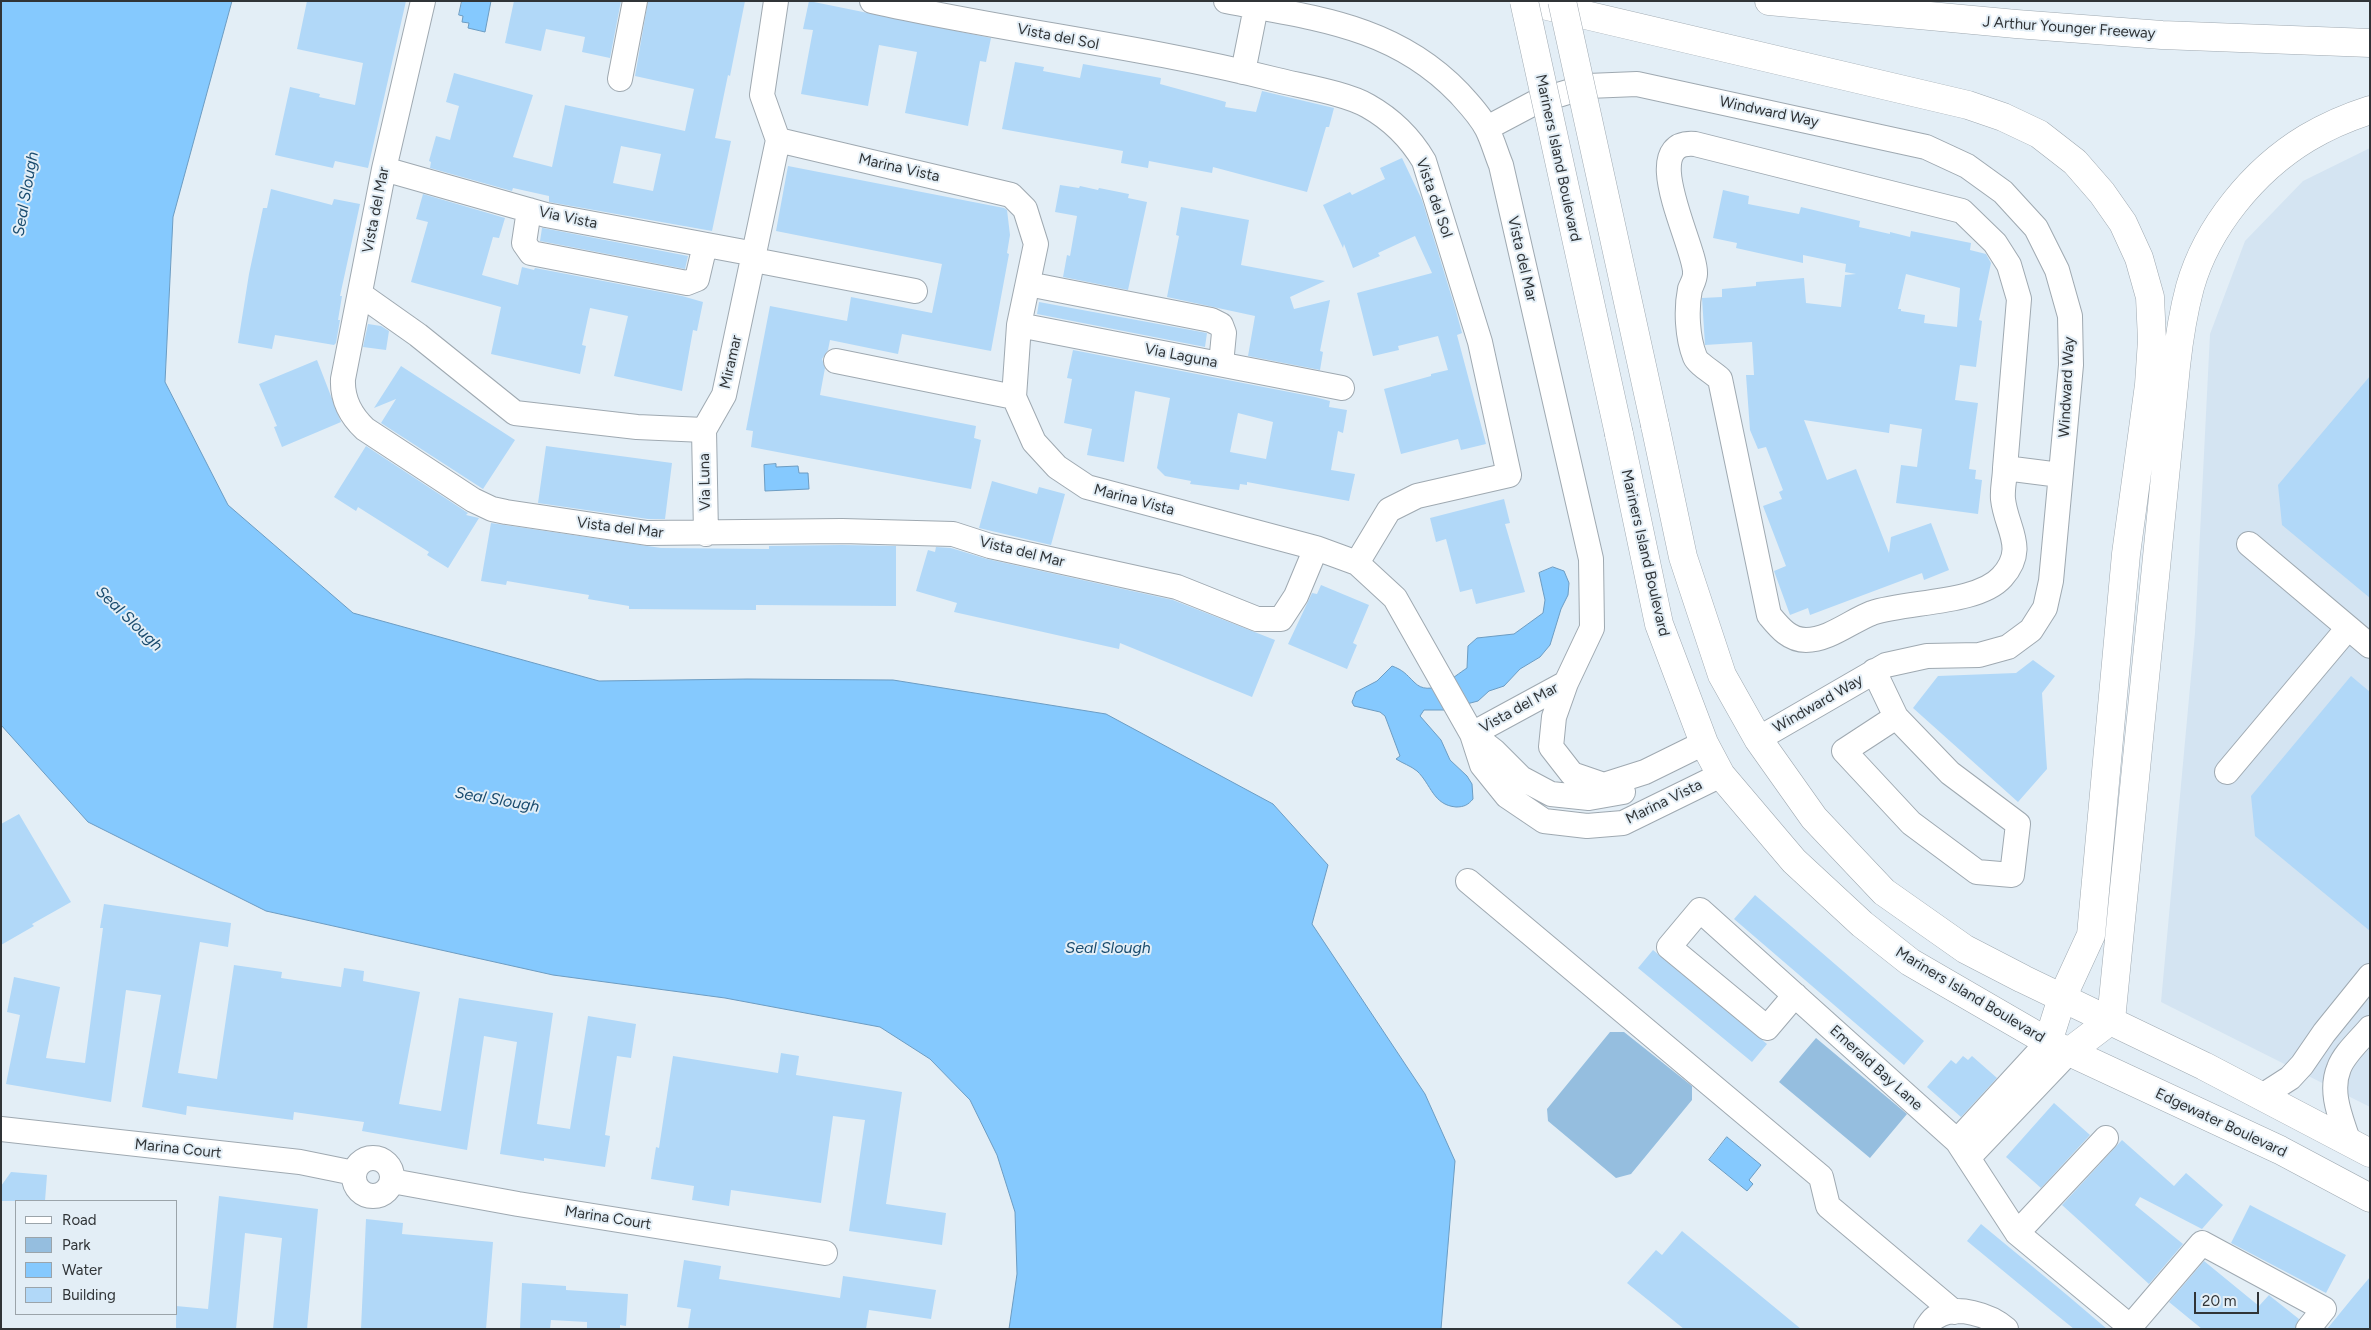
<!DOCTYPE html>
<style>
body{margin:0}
#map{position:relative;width:2371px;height:1330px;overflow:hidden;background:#e3eef6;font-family:Figtree,sans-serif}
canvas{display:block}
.frame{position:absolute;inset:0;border:2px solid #303437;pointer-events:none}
.legend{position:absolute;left:15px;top:1200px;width:162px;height:115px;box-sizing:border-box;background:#e3eef6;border:1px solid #9ba4aa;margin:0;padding:6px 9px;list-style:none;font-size:15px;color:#303437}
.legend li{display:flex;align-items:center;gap:10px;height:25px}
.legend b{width:25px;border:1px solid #9ba4aa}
.scale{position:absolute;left:2194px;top:1292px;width:65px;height:22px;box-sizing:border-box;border:2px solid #303437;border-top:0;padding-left:6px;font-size:15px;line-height:18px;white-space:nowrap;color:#303437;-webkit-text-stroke:4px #e3eef6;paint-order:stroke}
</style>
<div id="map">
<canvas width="2371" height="1330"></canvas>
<div class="frame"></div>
<ul class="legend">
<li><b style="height:6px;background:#fff"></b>Road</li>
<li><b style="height:14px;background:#95bedf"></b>Park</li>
<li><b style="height:14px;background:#85c9fe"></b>Water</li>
<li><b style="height:14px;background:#b1d8f8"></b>Building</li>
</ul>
<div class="scale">20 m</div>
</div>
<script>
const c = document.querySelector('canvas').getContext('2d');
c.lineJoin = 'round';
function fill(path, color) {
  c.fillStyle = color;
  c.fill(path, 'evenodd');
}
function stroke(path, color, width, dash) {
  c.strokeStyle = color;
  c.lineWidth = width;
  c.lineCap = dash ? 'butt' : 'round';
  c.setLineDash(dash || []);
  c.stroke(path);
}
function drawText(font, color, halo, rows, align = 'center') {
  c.font = font + ' Figtree,sans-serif';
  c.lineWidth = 4;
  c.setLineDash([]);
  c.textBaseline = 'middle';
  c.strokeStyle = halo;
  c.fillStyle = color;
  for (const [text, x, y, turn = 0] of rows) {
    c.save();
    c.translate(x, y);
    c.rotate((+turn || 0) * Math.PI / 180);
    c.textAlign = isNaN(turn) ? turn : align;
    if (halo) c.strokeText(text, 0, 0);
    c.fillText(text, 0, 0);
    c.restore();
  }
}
fill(new Path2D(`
 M2370,148V1107L2161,1002L2195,633L2210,334L2245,241L2303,181Z`), '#d4e4f2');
fill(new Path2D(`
 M1610,1032H1624L1692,1086V1100L1631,1174L1616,1178L1548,1121L1547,1109Z
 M1816,1038L1907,1114L1870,1158L1779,1082Z`), '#95bedf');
const water = new Path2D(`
 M1,1H232L173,217L165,382L228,505L353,613L599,681L747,679L893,680L1106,714L1273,804L1328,865L1312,924L1425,1094L1455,1161L1441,1329H1009L1017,1274L1015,1212L997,1155L970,1100L930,1059L880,1027L725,998L553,975L266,911L88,822L1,725Z
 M462,1H491L485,32L468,28L469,23L462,22L463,16L459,15Z
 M776,464V467L798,466L799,473H808L809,489L765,491L764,465Z
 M1553,567L1564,571L1569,583L1568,595L1561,609L1550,645L1540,657L1520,669L1504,686L1489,691L1478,701L1444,710H1424L1420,716L1441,740L1450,760L1467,776L1472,784L1473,799C1468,805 1464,807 1456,807C1433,805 1431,784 1417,771C1411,766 1402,763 1396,759L1400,756L1385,716L1380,712L1354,706L1352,702L1356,692L1377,681L1392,666C1403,670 1406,674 1414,682C1430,699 1453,677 1467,668L1468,646L1477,638L1514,634L1543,613L1545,600L1539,573Z
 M1727,1137L1761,1165L1749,1180L1753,1184L1747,1191L1709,1160Z`);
fill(water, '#85c9fe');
stroke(water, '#6c9cc2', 1);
fill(new Path2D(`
 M307,1H406L368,168L335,161L333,168L275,155L290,87L320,94L319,97L355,105L363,63L297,49Z
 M514,1H621L610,58L582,52L585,37L546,29L541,51L505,43Z
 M648,1H745L730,76L728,75L715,138L731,141L712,231L549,202V196L513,188L512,191L430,168L431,162L429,161L436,136L450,140L459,106L446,102L454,73L533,95L513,157L552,167L565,105L685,131L694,89L635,76ZM621,146L661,154L653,191L613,183Z
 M809,1L991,38L986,62L980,61L968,126L905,113L917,52L879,45L868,106L801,94L813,30L803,29Z
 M1015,62L1044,67L1043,71L1080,78L1083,64L1161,78L1160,84L1226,102L1225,107L1256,112L1262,91L1334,108L1329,127H1326L1307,192L1213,167L1212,173L1149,161L1148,168L1121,163L1123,151L1002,129Z
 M1402,158L1422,200L1456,311L1462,333L1457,335L1486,444L1461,450L1458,439L1401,454L1384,389L1431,376V374L1448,370L1438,336L1398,346L1399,350L1373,356L1357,293L1432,273L1415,236L1378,253L1380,256L1353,268L1344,244L1343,248L1323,205L1350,192L1352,195L1385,179L1380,168Z
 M788,166L1004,208L1007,210L1010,235L1007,253L1009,254L991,351L902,334L898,354L830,340L828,350L822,359L825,368L820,395L976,426L974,438L981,440L971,489L751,447L753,431L746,430L770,306L847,321L851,297L932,313L942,264L776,231Z
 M1060,185L1079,188L1080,186L1098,190L1099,188L1129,194L1128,198L1147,202L1128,290L1063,277L1067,255L1070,256L1077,216L1055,212Z
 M271,189L332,205L334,199L360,204L340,296H342L338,320H340L336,343L334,345L275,335L272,349L238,343L249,274L263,208H267Z
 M1723,190L1749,196L1748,204L1799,214L1801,207L1860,221L1859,227L1890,234V232L1910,237L1911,231L1971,243L1970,250L1986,254L1991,263L1979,320L1982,321L1976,367L1960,365L1955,400L1978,403L1969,469L1976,470L1975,479L1982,480L1978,514L1896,503L1901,465L1917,467L1922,429L1890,424L1889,433L1804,420L1827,480L1856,469L1889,553L1891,537L1931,523L1949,570L1924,580L1922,573L1810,615L1808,608L1790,615L1774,571L1786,566L1763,506L1782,499L1779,492L1783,490L1766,447L1758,449L1750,430L1746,375H1754L1752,342L1705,345L1702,298L1722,297V289L1756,286V282L1804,278L1806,303L1841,307L1845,275L1856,274L1845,272L1846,264L1803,255V263L1736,248L1737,243L1713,238ZM1906,274L1960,288L1957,327L1924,323L1925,315L1901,311V309H1898Z
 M423,194L505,218L499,238L493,237L482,275L518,285L522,267L534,270L535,268L682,296L703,302L697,331L693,330L682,391L614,376L628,316L590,308L582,345L586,346L580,374L491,354L501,307L411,282L428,222L416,219Z
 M1181,207L1249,220L1241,265L1325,281L1290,297L1294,309L1330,300L1320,351L1323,352L1320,370L1248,356L1255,316L1167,297L1179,236L1176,235Z
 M542,228H543L688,256L685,269L540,241Z
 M1039,302L1207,333L1205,347L1037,314Z
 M368,324L381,326L389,331L386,350L363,347Z
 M1073,350L1315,397L1330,401L1329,407L1347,410L1343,433L1338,431L1331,470L1355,474L1349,501L1247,482V485L1240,484L1239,490L1190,484L1191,481L1165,476L1157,468L1170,398L1135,391L1124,462L1087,455L1092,429L1064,423L1072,379L1067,378ZM1238,413L1273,422L1266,459L1230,452Z
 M317,360L341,422L282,447L274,427L277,426L259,384Z
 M401,366L515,440L483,489L381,423L396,399L374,408Z
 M2370,376V598L2282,525L2278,485Z
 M366,446L468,513L466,515L479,518L448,568L427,555L429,552L358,507L356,511L334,497Z
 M546,446L672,463L665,519H648L538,503Z
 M992,481L1037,494L1039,487L1065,494L1051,545L979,528Z
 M1504,499L1510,523L1505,524L1525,592L1476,604L1472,589L1460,592L1446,539L1436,542L1430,518Z
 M491,523L661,548L769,549V546L842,545L896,546V606L756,605V610L629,609V606L588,599L589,595L507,581L506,585L481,581Z
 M936,547L951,548L987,559L1173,600L1275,640L1252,697L1120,643L1119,649L954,612L957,603L916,591L928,550L935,552Z
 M1321,585L1369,605L1353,643L1357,645L1347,669L1288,644L1312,593L1317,594Z
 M2033,660L2055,676L2042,693L2047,769L2018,802L1913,708L1938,676L2016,673Z
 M2351,676L2370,692V931L2255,836L2251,796Z
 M19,814L71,902L32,924L34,926L1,945V824Z
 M1755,895L1924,1041L1904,1065L1734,919Z
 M104,904L231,923L228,947L200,942L178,1073L217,1079L234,965L282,972L281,978L341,987L344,968L364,971L363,981L420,992L399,1104L441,1111L459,998L553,1013L537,1124L570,1129L588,1016L636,1024L631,1058L617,1056L605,1135L610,1136L605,1167L544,1158V1161L500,1154L517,1042L484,1036L467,1150L362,1131L364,1122L294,1112L293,1120L187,1106L186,1115L142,1107L161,995L126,990L111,1102L6,1084L20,1015L7,1012L14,977L60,987L46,1058L85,1063L103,928H100Z
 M1653,950L1767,1044L1752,1062L1638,968Z
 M781,1053L799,1056L796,1075L902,1092L886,1204L946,1213L942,1245L849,1231L865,1120L833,1116L821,1203L731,1190L729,1206L692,1200L694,1186L651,1179L656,1147L659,1148L673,1056L778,1073Z
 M1963,1056L1968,1060L1972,1056L1997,1078L1961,1117L1927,1087L1951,1060L1956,1064Z
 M2054,1103L2090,1135L2041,1188L2006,1157Z
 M2122,1140L2174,1186L2186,1173L2223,1205L2202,1229L2140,1197L2135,1205L2183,1244L2149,1284L2062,1205Z
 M11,1172L47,1175L45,1201H1V1186Z
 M219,1196L318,1209L307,1329H273L282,1238L245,1233L236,1329H176V1306L208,1309Z
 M2250,1205L2346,1255L2326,1293L2231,1243Z
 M366,1219L403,1223L402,1234L493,1242L486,1329H361Z
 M1981,1224L2067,1295L2107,1329H2074L2053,1312L1967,1241Z
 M1682,1231L1801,1329H1684L1627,1283L1656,1250L1662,1255Z
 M684,1260L721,1266L719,1279L840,1298L843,1276L936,1290L931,1319L869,1310L866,1329H688L691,1309L677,1307Z
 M2204,1261L2259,1306L2269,1295L2270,1296L2299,1319L2295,1329H2202L2169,1302Z
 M2370,1277V1329H2327L2354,1296Z
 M522,1283L566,1286V1290L628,1294L626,1326L620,1325V1329H587V1322L551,1320L550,1329H520Z`), '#b1d8f8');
const minor = new Path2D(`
 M423,1L384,169L343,379C342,399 350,415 365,429L473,500L492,509L506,512L647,533L842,531L953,534L990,546L1177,587L1257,619H1281L1296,596L1316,548
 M872,1C1005,31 1141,46 1273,79C1300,86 1346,93 1368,106C1391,119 1411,139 1424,161L1480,342L1509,475L1417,496L1389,510L1357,563
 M1226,1C1313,18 1394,25 1459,93C1469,104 1480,115 1487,129C1493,141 1496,153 1501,165L1591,559L1592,628L1566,683L1554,717L1551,747L1572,774L1604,785L1645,772L1704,743
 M1243,72L1256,7
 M620,79L635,1
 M1487,128L1538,101L1588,86L1637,84L1926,147L1967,166L2003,192L2036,228L2057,270L2070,316L2071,365L2051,581L2045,608L2031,630L2008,647L1979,655L1927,656L1886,665L1758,739
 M778,140L1011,195L1025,209L1036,244L1019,325L1014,397L1034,442L1057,467L1087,487L1316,548L1357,563L1395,598L1472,734L1482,765L1507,796L1544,821L1587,826L1623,823L1721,775
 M384,169L546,215L755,254
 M529,210L524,243L531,253L687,283L697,279L705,245
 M754,260L915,291
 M1028,284L1211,320L1221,325L1224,333L1221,364
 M360,294L418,335L515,413L637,427L704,430L724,395L778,140L762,95L776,1
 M1019,325L1342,388
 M836,361L1014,397
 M704,430L706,534
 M2005,468L2019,299L2009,265L1995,243L1962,211L1695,144C1635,139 1697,248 1695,274C1695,279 1692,284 1690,289C1686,309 1687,337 1695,357C1698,364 1714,373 1720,379L1769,615C1779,627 1789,640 1806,640C1829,640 1851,621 1872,613C1907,601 1978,604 2002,577C2028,548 2006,529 2003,499C2002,489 2005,478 2005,468L2060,475
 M2249,544L2370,646
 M1874,671L1896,717L1950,773L2018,824L2012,875L1977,872L1911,823L1844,751L1896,717
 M1472,734L1494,751L1521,778L1551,794L1589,798L1623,792
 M1472,734L1566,683
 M2227,772L2348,628
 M1468,881L1821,1177L1828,1206L1954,1312
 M1795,995L1767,1028L1669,947L1700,910L1957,1141L2017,1233L2133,1329
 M2262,1096L2290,1078L2302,1065L2324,1033L2370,976
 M1,1129L300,1162L354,1173
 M2348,1140C2341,1118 2329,1092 2339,1068C2344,1054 2360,1040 2370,1028
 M1957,1141L2048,1042
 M1968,1158L2069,1052
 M354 1177a19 19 0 1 1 38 0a19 19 0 1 1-38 0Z
 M392,1181L518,1204L825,1253
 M2017,1233L2106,1138
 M2130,1327L2202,1243L2324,1309L2308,1329
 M1926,1329C1929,1325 1932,1319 1936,1317C1956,1304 1990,1315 2006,1329`);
const major = new Path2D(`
 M1655,425L1683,557L1722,675L1758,739L1814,818L1884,892L1965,949L2023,979L2204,1066L2370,1153
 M1619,434L1659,624L1704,743L1721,775L1794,861L1862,924L1910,962L2048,1042L2280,1150L2370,1198`);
const highway = new Path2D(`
 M1526,1L1968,105L2003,117L2039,134L2075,162L2102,193L2123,223L2139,258L2150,297L2152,340L2149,385L2126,554L2091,935L2062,998L2048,1042
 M1769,1L2016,24L2162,35L2370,43
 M2069,1052L2111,1020L2176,366C2179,339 2183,313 2190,287C2207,227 2254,170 2307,138C2327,126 2348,117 2370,110`);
stroke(minor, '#9fa9b1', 26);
stroke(major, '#9fa9b1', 29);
stroke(highway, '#9fa9b1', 29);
stroke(minor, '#fff', 24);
stroke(major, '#fff', 28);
stroke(highway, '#fff', 28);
const majorBridge = new Path2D(`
 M1524,1L1619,434
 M1562,1L1655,425`);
stroke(majorBridge, '#9fa9b1', 29, []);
stroke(majorBridge, '#fff', 28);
drawText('15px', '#303437', '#e3eef6', [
 ["J Arthur Younger Freeway",2069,28,4],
 ["Vista del Sol",1058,37,11],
 ["Windward Way",1769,112,12],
 ["Mariners Island Boulevard",1558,158,78],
 ["Marina Vista",899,168,13],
 ["Vista del Sol",1434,198,71],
 ["Vista del Mar",376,210,-79],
 ["Via Vista",568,218,12],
 ["Vista del Mar",1522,259,77],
 ["Via Laguna",1181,356,11],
 ["Miramar",731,362,-77],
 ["Windward Way",2067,387,-87],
 ["Via Luna",705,482,-91],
 ["Marina Vista",1134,500,15],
 ["Vista del Mar",620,528,7],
 ["Vista del Mar",1022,552,14],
 ["Mariners Island Boulevard",1645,553,77],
 ["Windward Way",1818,704,-30],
 ["Vista del Mar",1519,708,-29],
 ["Marina Vista",1664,802,-26],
 ["Mariners Island Boulevard",1970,995,31],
 ["Emerald Bay Lane",1876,1068,42],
 ["Edgewater Boulevard",2221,1123,25],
 ["Marina Court",178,1149,6],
 ["Marina Court",608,1218,9]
]);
drawText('italic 16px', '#194b6e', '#e3eef6', [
 ["Seal Slough",26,194,-80],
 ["Seal Slough",129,619,44],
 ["Seal Slough",497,800,10],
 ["Seal Slough",1108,948]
]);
</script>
